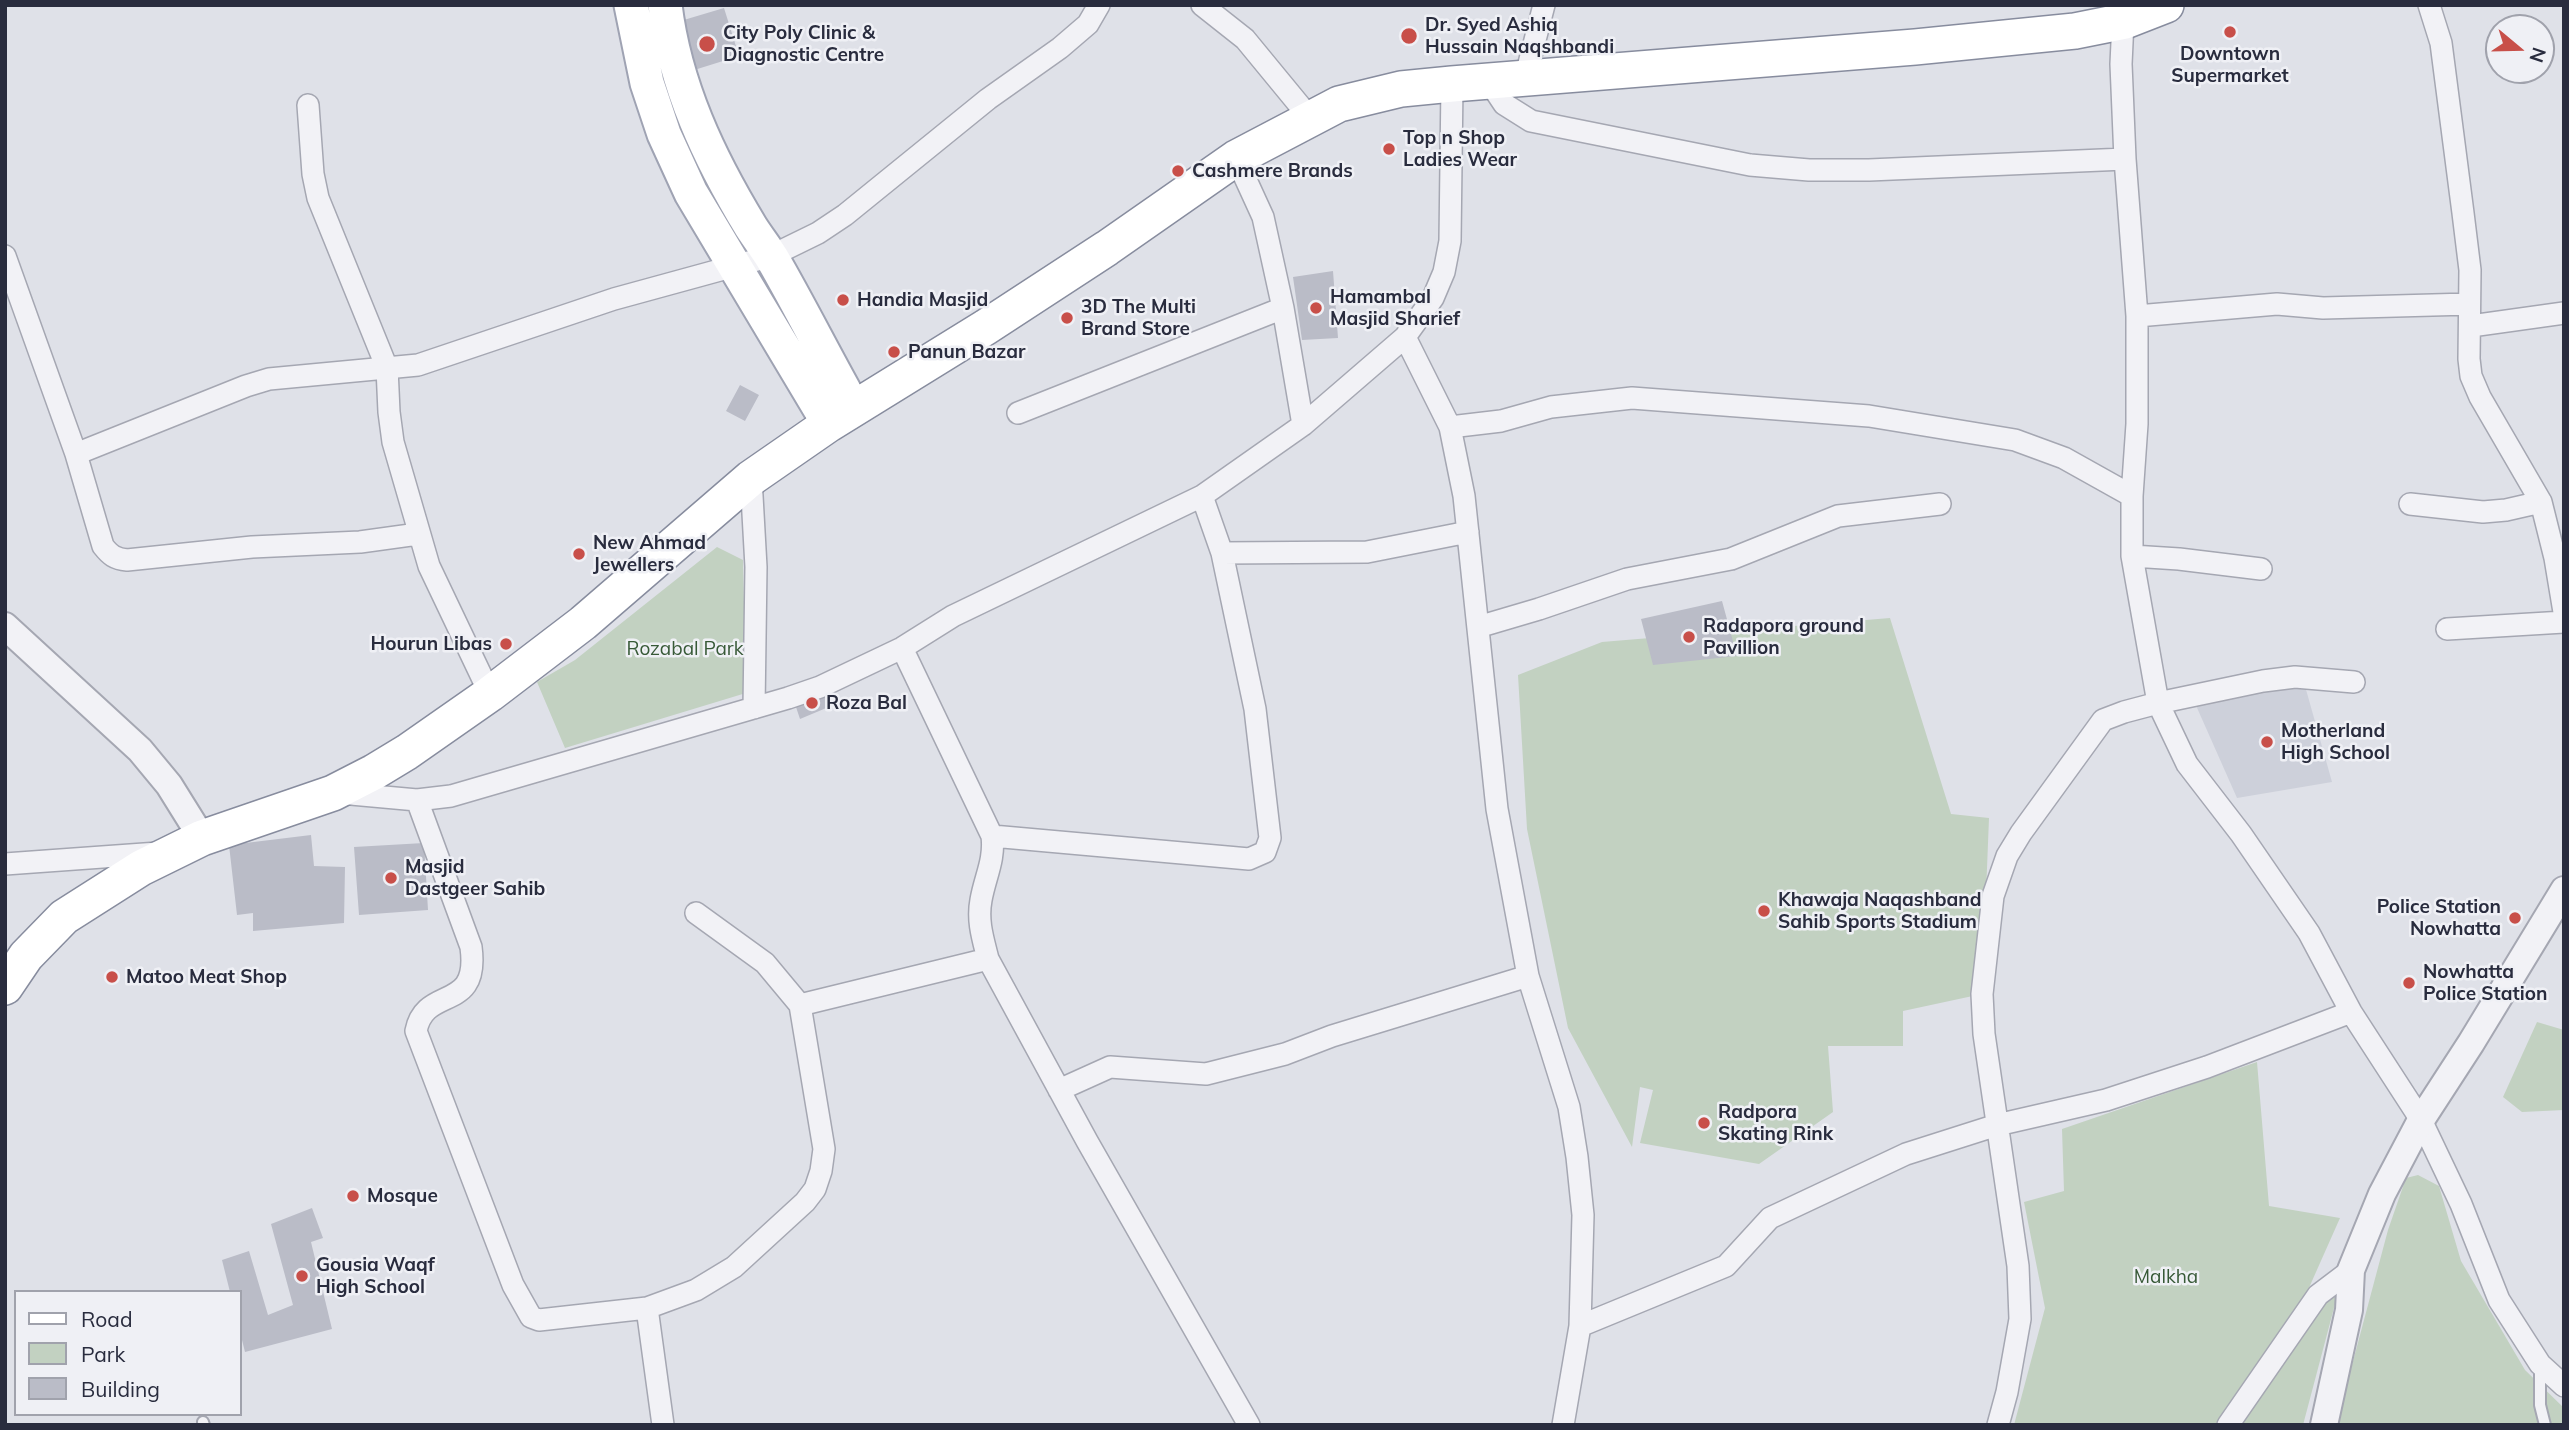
<!DOCTYPE html>
<style>
body{margin:0}
#map{position:relative;width:2569px;height:1430px;overflow:hidden;background:#dfe1e8;font-family:Mulish,sans-serif}
canvas{display:block}
.frame{position:absolute;inset:0;border:7px solid #292c3e;pointer-events:none}
.legend{position:absolute;left:14px;top:1290px;width:228px;height:126px;box-sizing:border-box;background:#eff0f5;border:2px solid #a0a2ac;margin:0;padding:9px 12px;list-style:none;font-size:21px;color:#292c3e}
.legend li{display:flex;align-items:center;gap:14px;height:35px}
.legend b{width:35px;border:2px solid #a0a2ac}
.north{position:absolute;left:2485px;top:14px;width:70px;height:70px;box-sizing:border-box;background:#eff0f5;border:2px solid #a0a2ac;border-radius:50%;rotate:109deg;font-size:19px;font-weight:700;line-height:28px;text-align:center;color:#292c3e}
.north::after{content:'';display:block;margin:auto;width:24px;height:32px;background:#c84f49;clip-path:polygon(50% 0,100% 100%,50% 72%,0 100%)}
</style>
<div id="map">
<canvas width="2569" height="1430"></canvas>
<div class="frame"></div>
<ul class="legend">
<li><b style="height:9px;background:#fff"></b>Road</li>
<li><b style="height:19px;background:#c2d1c1"></b>Park</li>
<li><b style="height:19px;background:#babcc7"></b>Building</li>
</ul>
<div class="north">N</div>
</div>
<script>
const c = document.querySelector('canvas').getContext('2d');
c.lineJoin = 'round';
function fill(path, color) {
  c.fillStyle = color;
  c.fill(path, 'evenodd');
}
function stroke(path, color, width, dash) {
  c.strokeStyle = color;
  c.lineWidth = width;
  c.lineCap = dash ? 'butt' : 'round';
  c.setLineDash(dash || []);
  c.stroke(path);
}
function drawText(font, color, halo, rows, align = 'center') {
  c.font = font + ' Mulish,sans-serif';
  c.lineWidth = 5;
  c.setLineDash([]);
  c.textBaseline = 'middle';
  c.strokeStyle = halo;
  c.fillStyle = color;
  for (const [text, x, y, turn = 0] of rows) {
    c.save();
    c.translate(x, y);
    c.rotate((+turn || 0) * Math.PI / 180);
    c.textAlign = isNaN(turn) ? turn : align;
    if (halo) c.strokeText(text, 0, 0);
    c.fillText(text, 0, 0);
    c.restore();
  }
}
fill(new Path2D(`
 M2305,686L2332,782L2237,798L2194,701Z`), '#cdd0da');
fill(new Path2D(`
 M717,547L743,560L746,693L565,748L537,682L575,660Z
 M1890,618L1951,814L1989,818L1982,994L1903,1011V1046H1828L1833,1112L1759,1164L1640,1143L1653,1090L1640,1087L1632,1147L1568,1028L1527,829L1518,675L1602,642Z
 M2537,1022L2564,1030V1110L2522,1112L2503,1097Z
 M2257,1062L2269,1206L2340,1218L2308,1290L2218,1425H2014L2045,1308L2024,1202L2064,1191L2062,1129Z
 M2418,1175L2439,1186L2461,1261L2525,1370L2564,1408V1425H2336L2388,1230L2406,1178Z
 M2339,1289L2303,1425H2236L2315,1310Z`), '#c2d1c1');
fill(new Path2D(`
 M724,8L739,56L691,71L677,22Z
 M1333,271L1338,338L1302,340L1293,277Z
 M740,385L759,395L745,421L726,411Z
 M1722,601L1737,656L1653,665L1641,619Z
 M825,690L831,706L800,719L794,701Z
 M311,835L314,866L345,867L344,923L253,931V913L237,915L229,845Z
 M424,843L428,910L359,915L354,847Z
 M312,1208L323,1238L311,1242L332,1329L245,1352L240,1332V1292H230L222,1260L249,1251L268,1315L293,1305L271,1224Z`), '#babcc7');
const service = new Path2D(`
 M2540,1366V1405L2545,1425
 M203,1422L204,1425`);
const minor = new Path2D(`
 M1202,5L1245,39L1310,118
 M2429,5L2441,43L2463,213L2470,270L2469,359L2471,376L2480,397L2541,502L2555,558L2564,612
 M2123,21L2121,64L2125,159L2137,316V424L2132,496V556L2158,703L2187,764L2241,834L2309,933L2351,1012L2421,1120L2461,1204L2499,1300L2540,1364L2564,1386
 M1525,79L1544,5
 M1488,80L1504,104L1531,121L1750,165L1809,170H1869L2125,159
 M308,105L313,174L318,198L387,368L389,412L393,442L429,566L490,694
 M1236,158L1263,217L1283,308L1303,425
 M5,256L76,454L103,546C110,555 115,559 127,560L252,547L360,542L418,534
 M2137,316L2277,304L2323,308L2469,304
 M2471,326L2564,313
 M1405,337L1450,427L1464,496L1497,809L1528,976L1569,1107L1577,1157L1583,1215L1580,1326L1563,1425
 M1018,413L1283,308
 M1450,427L1501,421L1551,407L1632,398L1869,416L2015,440L2064,458L2132,496
 M76,454L246,386L269,379L418,365L614,299L771,256L818,233L845,215L988,99L1060,48L1088,24L1099,5
 M751,478L756,567L754,708
 M2410,504L2483,512L2506,510L2541,502
 M1222,553L1367,552L1468,532
 M2132,556L2179,559L2261,569
 M1478,627L1539,609L1627,579L1731,559L1838,516L1940,504
 M2447,629L2564,622
 M902,648L992,836C995,860 985,877 981,900C977,921 983,939 988,959L1087,1141L1249,1425
 M340,793L417,800L451,796L788,698L820,687L902,648L953,616L1202,496L1303,425L1405,337L1433,298L1444,272L1450,241L1452,84
 M417,800L471,947C480,1014 425,984 416,1031L513,1285L531,1317L539,1320L647,1308L663,1425
 M992,836L1249,859L1265,852L1270,838L1255,709L1222,553L1202,496
 M5,864L158,853
 M800,1005L988,959
 M1059,1090L1110,1067L1206,1074L1285,1054L1332,1036L1528,976
 M647,1308L696,1290L734,1267L805,1202L815,1189L821,1171L824,1149L800,1005L765,963L696,913
 M1580,1326L1726,1266L1770,1218L1906,1154L1997,1125L2106,1100L2207,1067L2351,1012
 M1998,1425L2007,1392L2020,1319L2018,1266L1984,1034L1982,994L1993,896L2007,856L2021,833L2103,720L2124,712L2158,703L2263,681L2295,677L2354,682
 M2228,1425L2318,1295L2351,1270`);
const tertiary = new Path2D(`
 M5,626L140,750L169,785L202,838
 M2324,1425L2349,1310L2351,1270L2382,1194L2421,1120L2471,1043L2564,890`);
const primary = new Path2D(`
 M631,5L647,83L664,134L691,193L829,424
 M665,5C675,86 709,158 751,227C758,238 766,248 772,258C801,308 826,359 854,408`);
const trunk = new Path2D(`
 M5,987L26,956L64,917L141,868L202,838L333,793L374,772L407,752L490,694L583,623L751,478L829,424L986,327L1107,248L1236,158L1339,104L1401,89L1452,84L1915,47L2075,31L2125,21L2166,5`);
stroke(service, '#a5a7b2', 14);
stroke(minor, '#a5a7b2', 24);
stroke(tertiary, '#a5a7b2', 30);
stroke(primary, '#9fa3b3', 37);
stroke(trunk, '#878c9e', 38);
stroke(service, '#f2f2f6', 10);
stroke(minor, '#f2f2f6', 21);
stroke(tertiary, '#f2f2f6', 26);
stroke(primary, '#fff', 33);
stroke(trunk, '#fff', 35);
for (const [x, y, r, color] of [
 [2230,32,7,"#c84f49"],
 [1409,36,9,"#c84f49"],
 [707,44,9,"#c84f49"],
 [1389,149,7,"#c84f49"],
 [1178,171,7,"#c84f49"],
 [843,300,7,"#c84f49"],
 [1316,308,7,"#c84f49"],
 [1067,318,7,"#c84f49"],
 [894,352,7,"#c84f49"],
 [579,554,7,"#c84f49"],
 [1689,637,7,"#c84f49"],
 [506,644,7,"#c84f49"],
 [812,703,7,"#c84f49"],
 [2267,742,7,"#c84f49"],
 [391,878,7,"#c84f49"],
 [1764,911,7,"#c84f49"],
 [2515,918,7,"#c84f49"],
 [112,977,7,"#c84f49"],
 [2409,983,7,"#c84f49"],
 [1704,1123,7,"#c84f49"],
 [353,1196,7,"#c84f49"],
 [302,1276,7,"#c84f49"]
]) {
  const dot = new Path2D();
  dot.arc(x, y, r, 0, 2 * Math.PI);
  c.fillStyle = color;
  c.fill(dot);
  stroke(dot, '#eff0f5', 2.5);
}
drawText('bold 19px', '#292c3e', '#eff0f5', [
 ["Dr. Syed Ashiq",1425,25],
 ["Hussain Naqshbandi",1425,47],
 ["City Poly Clinic &",723,33],
 ["Diagnostic Centre",723,55],
 ["Downtown",2230,54,"center"],
 ["Supermarket",2230,76,"center"],
 ["Top n Shop",1403,138],
 ["Ladies Wear",1403,160],
 ["Cashmere Brands",1192,171],
 ["Hamambal",1330,297],
 ["Masjid Sharief",1330,319],
 ["Handia Masjid",857,300],
 ["3D The Multi",1081,307],
 ["Brand Store",1081,329],
 ["Panun Bazar",908,352],
 ["New Ahmad",593,543],
 ["Jewellers",593,565],
 ["Radapora ground",1703,626],
 ["Pavillion",1703,648],
 ["Hourun Libas",492,644,"right"],
 ["Roza Bal",826,703],
 ["Motherland",2281,731],
 ["High School",2281,753],
 ["Masjid",405,867],
 ["Dastgeer Sahib",405,889],
 ["Khawaja Naqashband",1778,900],
 ["Sahib Sports Stadium",1778,922],
 ["Police Station",2501,907,"right"],
 ["Nowhatta",2501,929,"right"],
 ["Nowhatta",2423,972],
 ["Police Station",2423,994],
 ["Matoo Meat Shop",126,977],
 ["Radpora",1718,1112],
 ["Skating Rink",1718,1134],
 ["Mosque",367,1196],
 ["Gousia Waqf",316,1265],
 ["High School",316,1287]
], 'left');
drawText('19px', '#375937', '#eff0f5', [
 ["Rozabal Park",685,649],
 ["Malkha",2166,1277]
]);
</script>
